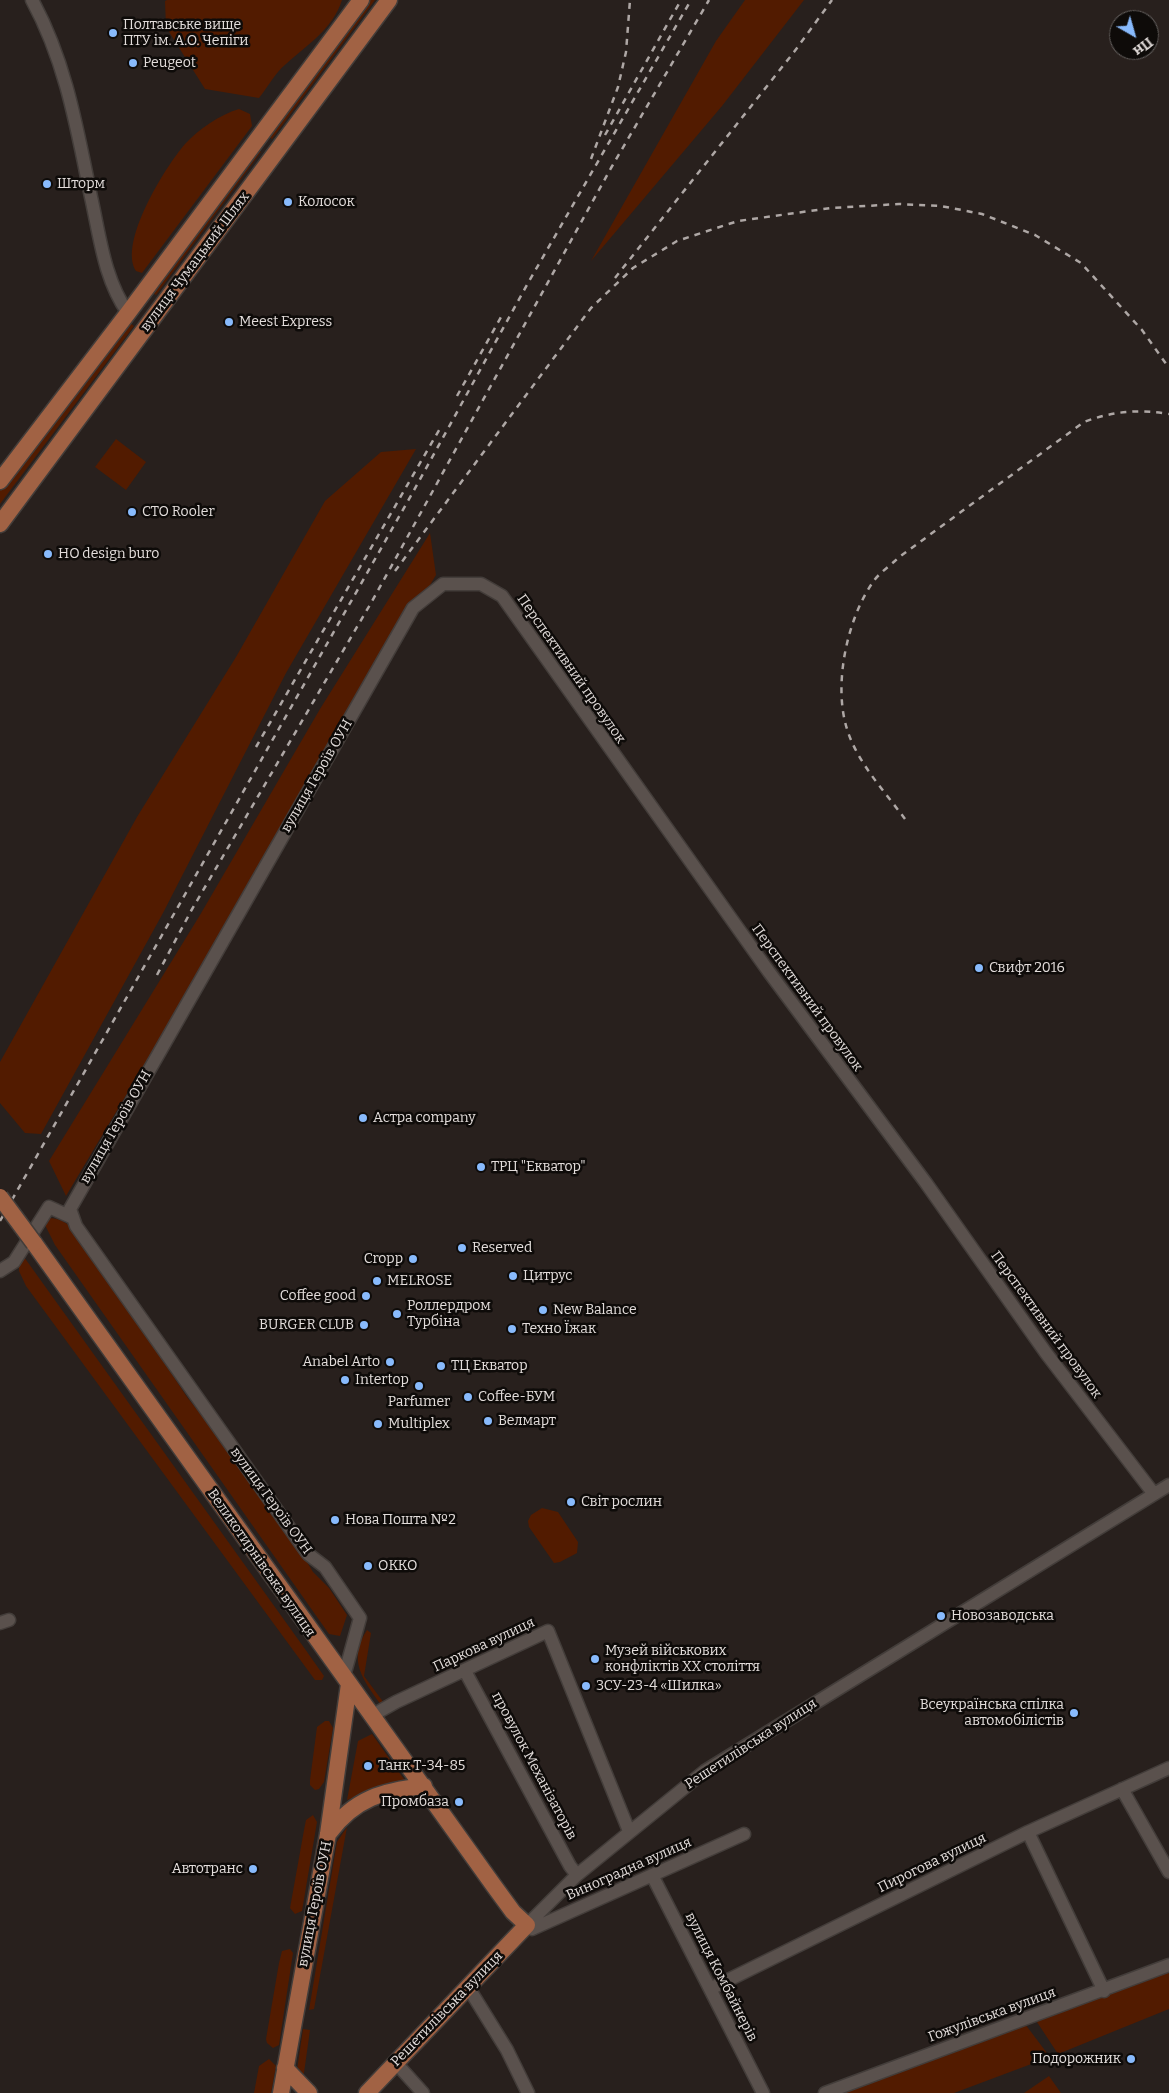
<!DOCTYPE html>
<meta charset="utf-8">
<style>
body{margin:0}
#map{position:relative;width:1169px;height:2093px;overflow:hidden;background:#28201d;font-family:Bitter,serif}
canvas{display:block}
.north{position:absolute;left:1109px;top:10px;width:50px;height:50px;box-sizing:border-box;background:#0e0b09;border:1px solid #635f5d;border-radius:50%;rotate:142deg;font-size:14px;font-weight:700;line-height:20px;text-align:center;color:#e3dddb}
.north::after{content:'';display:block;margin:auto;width:18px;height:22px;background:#88bafc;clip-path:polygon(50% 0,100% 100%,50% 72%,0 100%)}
</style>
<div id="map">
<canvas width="1169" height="2093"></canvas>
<div class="north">Пн</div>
</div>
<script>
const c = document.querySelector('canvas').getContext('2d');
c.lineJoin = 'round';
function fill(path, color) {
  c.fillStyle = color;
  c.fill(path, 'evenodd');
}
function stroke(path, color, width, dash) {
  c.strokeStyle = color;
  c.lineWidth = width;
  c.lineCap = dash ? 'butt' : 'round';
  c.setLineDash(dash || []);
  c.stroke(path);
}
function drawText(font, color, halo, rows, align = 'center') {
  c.font = font + ' Bitter,serif';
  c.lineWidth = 5;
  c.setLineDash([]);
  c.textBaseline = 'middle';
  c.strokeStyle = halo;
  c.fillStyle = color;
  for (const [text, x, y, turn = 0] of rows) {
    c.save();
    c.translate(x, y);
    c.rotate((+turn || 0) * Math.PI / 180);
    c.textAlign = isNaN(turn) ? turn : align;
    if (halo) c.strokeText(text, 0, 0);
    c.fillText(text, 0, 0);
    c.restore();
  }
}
fill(new Path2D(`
 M167,0H342C333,29 307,45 286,64C275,73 268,87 259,98L205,89L166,27L165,1Z
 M366,0H375L272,139L266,135Z
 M745,0H804L722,106L591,261L716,41Z
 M239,109L250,114L252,126L142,273L136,271C118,243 165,167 185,144C199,129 219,115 239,109Z
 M255,148L261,152L156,295L150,291Z
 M127,321L134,326L0,504V490Z
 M116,439L146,462L126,490L95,467Z
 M416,449L286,673L163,913L41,1134L25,1133L0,1103V1062L137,817L236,657L325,501L381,452Z
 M430,533L436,575L66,1196L49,1161L200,915L320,709Z
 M47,1218C62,1217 70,1226 80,1235L187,1397L223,1442L298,1547L313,1572L329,1588L347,1615L340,1636L329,1634L55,1245L43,1221Z
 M24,1257L305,1649L324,1676L322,1680H315L26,1286L19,1271V1262Z
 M542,1508L558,1512L578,1542L577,1553L560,1562L554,1563L529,1527L528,1521L531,1515Z
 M367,1630L371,1633L364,1676L384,1703L381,1705C363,1680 347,1660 367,1630Z
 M325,1721H329L333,1728L324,1782L319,1789L315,1790L310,1785V1780L317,1727Z
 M372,1734L406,1782L347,1800L358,1741Z
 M313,1815L317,1822L302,1911L295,1914L290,1908L304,1830L306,1820Z
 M347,1827L314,2009L309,2010L337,1842Z
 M290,1949L293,1953L279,2045L273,2048L267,2043L266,2039L279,1963L282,1951Z
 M1169,1970V2009L1058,2054L1035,2019Z
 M1025,2024L1050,2057L954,2093H838Z
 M303,2029L310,2030L303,2080L297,2070Z
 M269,2059L276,2066L271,2093H254L259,2066Z
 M1049,2076L1061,2093H1024Z`), '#521b00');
const minor = new Path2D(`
 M32,0C66,62 77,129 91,197C100,237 104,279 128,313
 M0,1271L14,1262L49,1207L71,1217
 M0,1623L9,1620
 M465,1671L570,1866L577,1875
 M344,1676L360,1618L325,1567L308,1554L76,1226L70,1209L413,608L443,584H481L502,596L769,972L926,1183L1046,1353L1154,1494
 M373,1715L396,1702L548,1631L629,1831
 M1122,1789L1169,1872
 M1028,1832L1104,1991
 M744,1834L532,1929L527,1925L577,1875L705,1771L1169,1485
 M652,1875L763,2093
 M468,1987L507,2050L528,2093
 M710,1989L1028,1832L1169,1768
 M396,2063L423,2093
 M825,2093L1169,1965`);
const major = new Path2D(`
 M0,481L128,313L361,0
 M0,524L389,0
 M34,1243L494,1886L513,1912L527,1925L367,2093
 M329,1833C355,1798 383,1791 424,1786
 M285,2068L309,2093
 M281,2093L328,1834L349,1684`);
stroke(minor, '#433d3a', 15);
stroke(major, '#433d3a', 19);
stroke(minor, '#5a514d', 12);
stroke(major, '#a16244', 16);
stroke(new Path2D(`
 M605,135L681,0
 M591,159L618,87L626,52L630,0
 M615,278L794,52L832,0
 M457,396L501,317
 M395,571L591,308L633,268L677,241L738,221L831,208L899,204L941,206L982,214L1035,235L1081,263L1142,330L1169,368
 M256,747L442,425
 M905,819C885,792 857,762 847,729C833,685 847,619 873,582C879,573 890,566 898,558L1084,422C1113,411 1139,409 1169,414
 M157,975L191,911L371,603L611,168L709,0
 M0,1221L413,492L528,283L691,0`), '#aea7a5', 2.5, [6, 6]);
const majorBridge = new Path2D(`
 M0,1197L34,1243`);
stroke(majorBridge, '#433d3a', 19, []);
stroke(majorBridge, '#a16244', 16);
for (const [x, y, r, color] of [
 [113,33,5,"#88bafc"],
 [133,63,5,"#88bafc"],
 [47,184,5,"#88bafc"],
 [288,202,5,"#88bafc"],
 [229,322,5,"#88bafc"],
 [132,512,5,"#88bafc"],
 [48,554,5,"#88bafc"],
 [979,968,5,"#88bafc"],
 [363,1118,5,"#88bafc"],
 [481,1167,5,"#88bafc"],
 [462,1248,5,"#88bafc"],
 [413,1259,5,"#88bafc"],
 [513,1276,5,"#88bafc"],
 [377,1281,5,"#88bafc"],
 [366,1296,5,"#88bafc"],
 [543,1310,5,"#88bafc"],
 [397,1314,5,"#88bafc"],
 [364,1325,5,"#88bafc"],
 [512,1329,5,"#88bafc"],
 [390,1362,5,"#88bafc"],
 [441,1366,5,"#88bafc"],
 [345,1380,5,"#88bafc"],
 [419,1386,5,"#88bafc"],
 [468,1397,5,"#88bafc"],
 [488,1421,5,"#88bafc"],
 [378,1424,5,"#88bafc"],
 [571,1502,5,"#88bafc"],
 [335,1520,5,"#88bafc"],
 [368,1566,5,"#88bafc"],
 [941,1616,5,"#88bafc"],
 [595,1659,5,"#88bafc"],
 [586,1686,5,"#88bafc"],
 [1074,1713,5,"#88bafc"],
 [368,1766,5,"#88bafc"],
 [459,1802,5,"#88bafc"],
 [253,1869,5,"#88bafc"],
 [1131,2059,5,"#88bafc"]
]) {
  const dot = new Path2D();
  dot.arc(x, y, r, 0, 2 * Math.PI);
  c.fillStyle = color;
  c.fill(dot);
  stroke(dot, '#0e0b09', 2);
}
drawText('14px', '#e3dddb', '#0e0b09', [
 ["Полтавське вище",123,25],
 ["ПТУ ім. А.О. Чепіги",123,41],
 ["Peugeot",143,63],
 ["Шторм",57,184],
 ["Колосок",298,202],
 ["Meest Express",239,322],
 ["СТО Rooler",142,512],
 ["HO design buro",58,554],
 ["Свифт 2016",989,968],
 ["Астра company",373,1118],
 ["ТРЦ \"Екватор\"",491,1167],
 ["Reserved",472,1248],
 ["Cropp",403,1259,"right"],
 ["Цитрус",523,1276],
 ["MELROSE",387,1281],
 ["Coffee good",356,1296,"right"],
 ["Роллердром",407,1306],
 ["Турбіна",407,1322],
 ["New Balance",553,1310],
 ["BURGER CLUB",354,1325,"right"],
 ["Техно Їжак",522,1329],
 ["Anabel Arto",380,1362,"right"],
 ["ТЦ Екватор",451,1366],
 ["Intertop",355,1380],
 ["Coffee-БУМ",478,1397],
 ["Parfumer",419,1402,"center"],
 ["Велмарт",498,1421],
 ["Multiplex",388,1424],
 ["Світ рослин",581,1502],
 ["Нова Пошта №2",345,1520],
 ["ОККО",378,1566],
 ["Новозаводська",951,1616],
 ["Музей військових",605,1651],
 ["конфліктів ХХ століття",605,1667],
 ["ЗСУ-23-4 «Шилка»",596,1686],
 ["Всеукраїнська спілка",1064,1705,"right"],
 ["автомобілістів",1064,1721,"right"],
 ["Танк Т-34-85",378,1766],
 ["Промбаза",449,1802,"right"],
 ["Автотранс",243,1869,"right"],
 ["Подорожник",1121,2059,"right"]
], 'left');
drawText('14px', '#e3dddb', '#0e0b09', [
 ["вулиця Чумацький Шлях",195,262,-53],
 ["Перспективний провулок",571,669,55],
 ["вулиця Героїв ОУН",317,776,-60],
 ["Перспективний провулок",807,998,54],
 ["вулиця Героїв ОУН",116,1127,-60],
 ["Перспективний провулок",1046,1325,54],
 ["вулиця Героїв ОУН",271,1501,54],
 ["Великотирнівська вулиця",261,1563,55],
 ["Паркова вулиця",484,1645,-25],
 ["Решетилівська вулиця",751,1744,-33],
 ["провулок Механізаторів",534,1766,62],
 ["Пирогова вулиця",932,1863,-26],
 ["Виноградна вулиця",629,1869,-24],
 ["вулиця Героїв ОУН",315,1904,-79],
 ["вулиця Комбайнерів",721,1977,63],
 ["Решетилівська вулиця",447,2009,-46],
 ["Гожулівська вулиця",992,2015,-20]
]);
</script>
